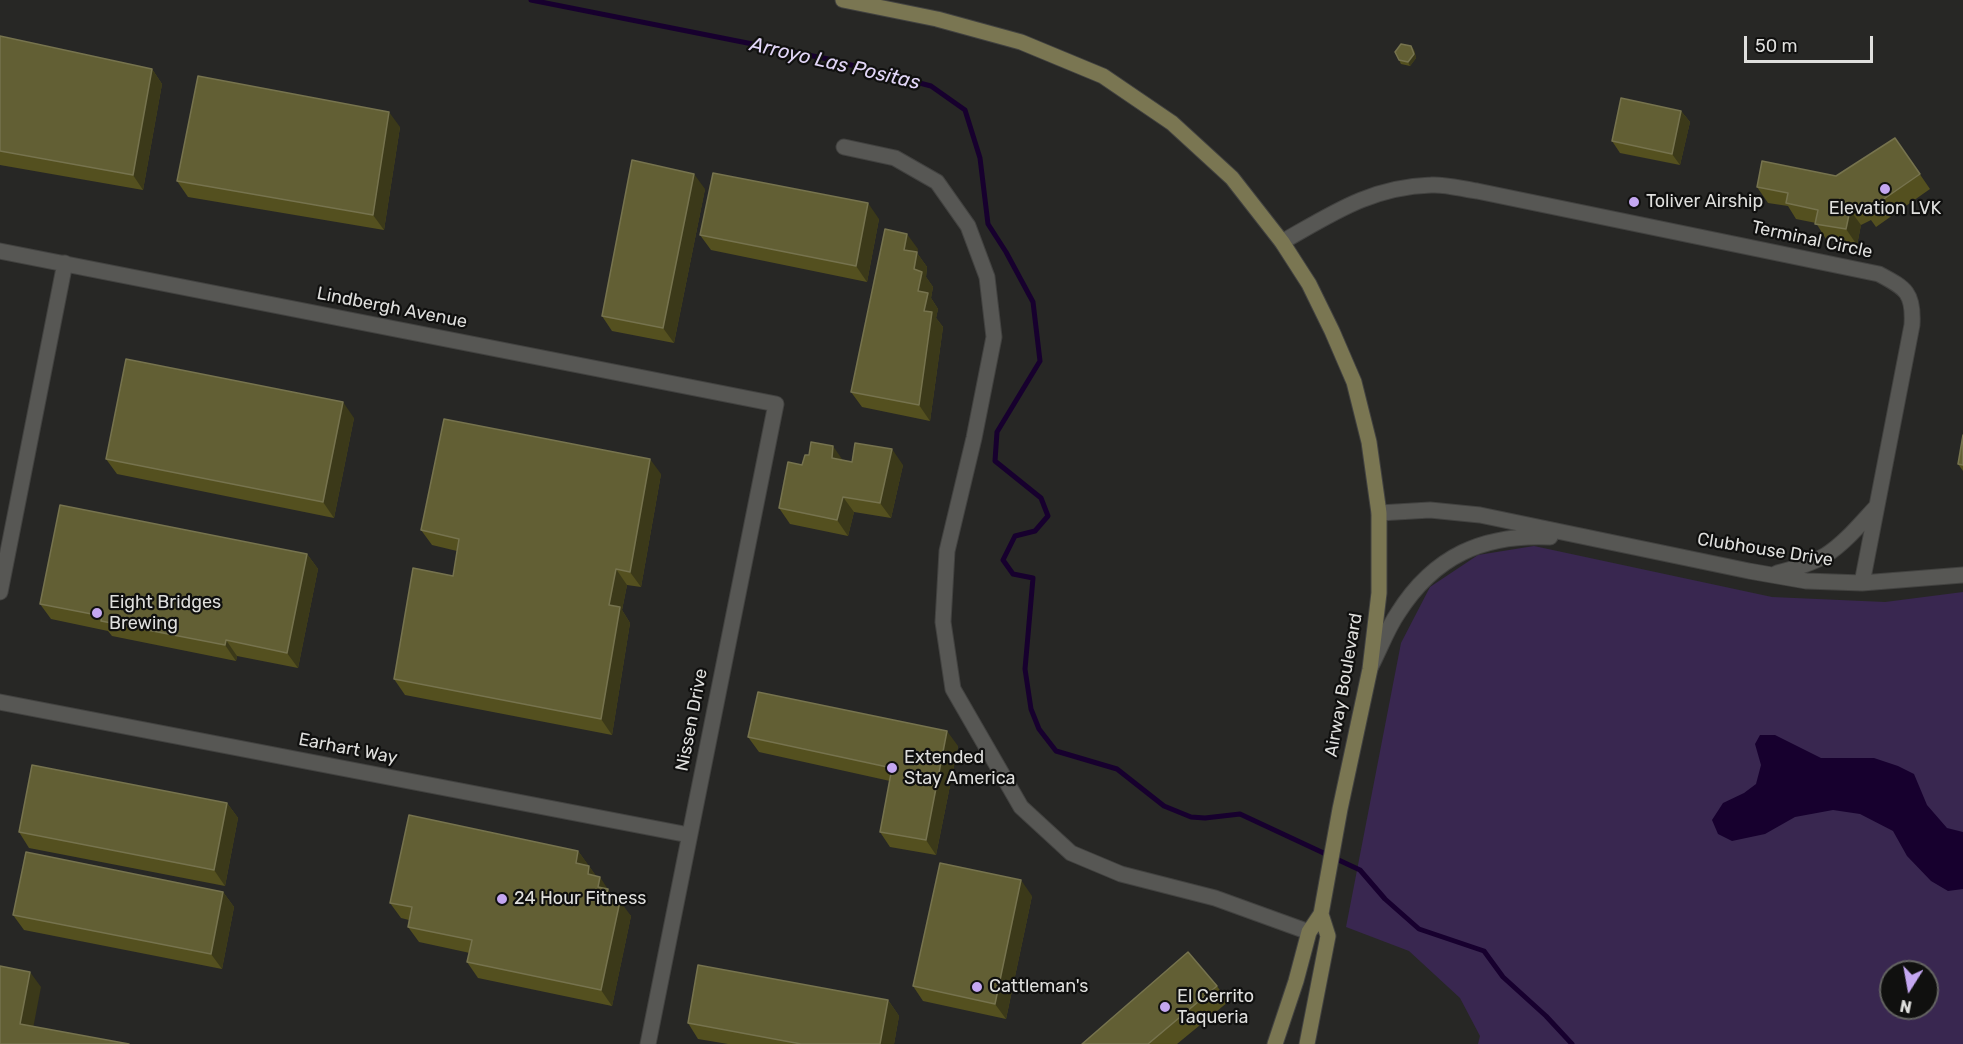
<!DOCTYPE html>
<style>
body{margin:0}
#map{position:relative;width:1963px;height:1044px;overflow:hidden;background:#272725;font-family:Rubik,sans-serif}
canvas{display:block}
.north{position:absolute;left:1879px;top:960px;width:60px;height:60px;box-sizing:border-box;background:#10100f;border:2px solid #636361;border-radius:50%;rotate:191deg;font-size:16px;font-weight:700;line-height:24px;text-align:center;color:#dfdfdd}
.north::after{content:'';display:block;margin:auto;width:21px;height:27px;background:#c4a7f1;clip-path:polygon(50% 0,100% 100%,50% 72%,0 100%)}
.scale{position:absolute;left:1744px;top:36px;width:129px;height:27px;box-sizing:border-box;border:3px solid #dfdfdd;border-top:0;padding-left:8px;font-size:18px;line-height:21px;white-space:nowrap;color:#dfdfdd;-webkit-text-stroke:4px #10100f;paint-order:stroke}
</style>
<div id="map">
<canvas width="1963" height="1044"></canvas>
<div class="north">N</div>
<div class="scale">50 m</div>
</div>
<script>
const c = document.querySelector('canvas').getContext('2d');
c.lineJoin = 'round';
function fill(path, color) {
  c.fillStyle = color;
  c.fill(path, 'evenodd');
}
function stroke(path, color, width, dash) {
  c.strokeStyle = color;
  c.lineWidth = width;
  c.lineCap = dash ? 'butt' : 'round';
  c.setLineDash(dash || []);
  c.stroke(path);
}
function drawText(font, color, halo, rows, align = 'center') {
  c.font = font + ' Rubik,sans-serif';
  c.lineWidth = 4.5;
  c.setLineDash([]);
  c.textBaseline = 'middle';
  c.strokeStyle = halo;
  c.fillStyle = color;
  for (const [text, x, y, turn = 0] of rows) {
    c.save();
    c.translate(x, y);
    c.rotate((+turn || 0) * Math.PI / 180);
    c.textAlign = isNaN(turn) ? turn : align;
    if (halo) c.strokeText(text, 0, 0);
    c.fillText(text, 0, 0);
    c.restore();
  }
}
fill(new Path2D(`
 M1534,546L1772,597L1885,602L1963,592V1044H1478L1480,1036L1460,998L1409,951L1346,927L1401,643L1430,587L1478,555ZM1891,972H1927V1008H1891Z`), '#392750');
fill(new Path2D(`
 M1760,735H1775L1821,758H1874L1898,766L1914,774L1927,805L1947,828L1963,832V889L1948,891L1931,881L1907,856L1893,831L1860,814L1833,810L1795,817L1765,834L1732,841L1718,834L1712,820L1723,803L1744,793L1756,784L1761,765L1755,744Z`), '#17002e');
stroke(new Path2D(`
 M531,0L828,59L931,86L965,110L980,158L988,224L1006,252L1033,302L1040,361L997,432L995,461L1041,498L1048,516L1035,531L1015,536L1003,560L1013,574L1033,578L1025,669L1031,709L1039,729L1056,751L1117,769L1164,806L1191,817L1205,818L1240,814L1360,870L1385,899L1419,929L1484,951L1503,977L1546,1016L1572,1044`), '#17002e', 5);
const street = new Path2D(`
 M844,147L895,158L937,182L968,226L987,277L994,337L974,438L947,551L943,622L953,689L1021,807L1071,853L1121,874L1215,898L1309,932
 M1282,242C1333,213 1371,187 1431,185C1446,184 1462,189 1477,191L1879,274C1905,288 1914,292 1912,325L1862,583
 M0,251L776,404L648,1044
 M1379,513L1430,510L1480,515L1749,571L1806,581L1862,583L1963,575
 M1777,573C1793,569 1811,564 1826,555C1845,543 1861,523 1877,506
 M0,592L65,263
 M1371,666C1380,649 1387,629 1398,613C1434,556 1483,534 1550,537
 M0,702L689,835`);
const secondary = new Path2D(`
 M843,0L937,19L1021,42L1103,76L1172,123L1232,178L1282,242L1309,284L1332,331L1354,382L1369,442L1379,513V593L1370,669L1340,809L1321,914L1309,932L1296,981L1275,1044
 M1307,1044L1328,936L1321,914`);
stroke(street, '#424240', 17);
stroke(secondary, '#424240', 17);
stroke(street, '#575754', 15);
stroke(secondary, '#7a7652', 15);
fill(new Path2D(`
 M0,36L152,69L162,84L143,190L0,165Z
 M1411,46L1414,50L1416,58L1410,66L1401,64L1399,60Z
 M1681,111L1690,122L1680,165L1620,153L1612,141Z
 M400,127L384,230L188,197L177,181Z
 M1895,138L1930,189L1876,227L1871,220L1861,225L1857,245L1826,239L1816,223L1796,219L1788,206L1768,203L1757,187L1836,176Z
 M705,189L674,343L612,331L602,316Z
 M879,219L867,282L711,250L700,235Z
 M918,249L917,253L927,267L926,277L933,287L931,298L938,309L936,318L943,327L930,421L862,407L851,392Z
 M354,418L334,518L117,474L106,459Z
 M1963,435V471L1958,464Z
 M843,460L852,462L903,465L891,518L854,512L848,536L790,524L779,508L802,465Z
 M661,474L641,587L627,585L622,610L630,623L612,735L405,695L394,679L453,576L457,551L432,545L421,530Z
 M307,554L318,569L298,668L237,656L236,661L112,636L108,631L51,619L40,604Z
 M748,737L958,746L936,855L890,847L880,832L890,781L759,752Z
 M227,803L238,818L225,886L29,848L19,832Z
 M578,851L596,876L610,892L615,900L631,916L612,1006L478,978L467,962L470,953L419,942L408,927L409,920L401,918L390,903Z
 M223,892L234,907L222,969L24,930L13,915Z
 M1032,896L1006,1019L923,1001L913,986Z
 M1217,986L1228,1002L1177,1044H1082Z
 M888,1000L899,1016L894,1044H728L698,1039L688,1023Z`), '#54501f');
fill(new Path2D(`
 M1411,46L1414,50L1416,58L1410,66L1408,62Z
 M152,69L162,84L143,190L133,175Z
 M1681,111L1690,122L1680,165L1672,154Z
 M389,112L400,127L384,230L373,215Z
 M694,174L705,189L674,343L663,328Z
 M868,203L879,219L867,282L856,266Z
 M1850,210L1861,225L1857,245L1846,229Z
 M907,234L918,249L917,253L927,267L926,277L933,287L931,298L938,309L936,318L943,327L930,421L919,405L924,311L914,269L904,250Z
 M343,402L354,418L334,518L323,502Z
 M833,446L844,462L832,458Z
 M892,449L903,465L891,518L880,503Z
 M650,459L661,474L641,587L630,572Z
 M843,497L854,512L848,536L837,520Z
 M307,554L318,569L298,668L287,653Z
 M616,569L627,585L622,610L630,623L612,735L601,719L609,605Z
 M226,640L237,656L236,661L225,645Z
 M947,731L958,746L936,855L926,840Z
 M227,803L238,818L225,886L214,870Z
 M578,851L589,866L576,863Z
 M589,866L599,880L600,877L618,905L617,913L588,874Z
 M1021,880L1032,896L1006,1019L995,1004Z
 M223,892L234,907L222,969L211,954Z
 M620,901L631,916L612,1006L601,990Z
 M30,972L41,987L31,1039L20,1024Z
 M888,1000L899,1016L894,1044H880Z`), '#3b3919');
const building = new Path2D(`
 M0,36L152,69L133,175L0,151Z
 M1401,44L1411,46L1414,54L1408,62L1399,60L1395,52Z
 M198,76L389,112L373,215L177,181Z
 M1621,98L1681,111L1672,154L1612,141Z
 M1895,138L1920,174L1865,212L1860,205L1850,210L1846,229L1815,224L1818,210L1786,203L1788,193L1757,187L1762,161L1836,176Z
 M632,160L694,174L663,328L602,316Z
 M713,173L868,203L856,266L700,235Z
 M885,229L907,234L904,250L917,252L914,269L922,272L918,291L928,293L924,311L932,312L919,405L851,392Z
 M126,359L343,402L323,502L106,459Z
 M444,419L650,459L630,572L616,569L609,605L620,607L601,719L394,679L413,568L453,576L459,539L421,530Z
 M1963,435V465L1958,464Z
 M811,442L833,446L832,458L852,462L855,443L892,449L880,503L843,497L837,520L779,508L788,462L802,465L805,455H809Z
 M60,505L307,554L287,653L226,640L225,645L101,621L102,616L40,604Z
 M758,692L947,731L926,840L880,832L892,768L748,737Z
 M32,765L227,803L214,870L19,832Z
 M409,815L578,851L576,863L589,866L588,874L600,877L598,887L608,889L606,898L620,901L601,990L467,962L472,940L408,927L412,907L390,903Z
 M26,852L223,892L211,954L13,915Z
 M940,863L1021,880L995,1004L913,986Z
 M1188,952L1217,986L1148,1044H1082Z
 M698,965L888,1000L880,1044H801L688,1023Z
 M0,966L30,972L20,1024L129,1044H0Z`);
fill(building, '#625f34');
stroke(building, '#76734e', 1.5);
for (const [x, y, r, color] of [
 [1885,189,6,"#c4a7f1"],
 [1634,202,6,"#c4a7f1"],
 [97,613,6,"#c4a7f1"],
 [892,768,6,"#c4a7f1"],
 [502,899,6,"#c4a7f1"],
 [977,987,6,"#c4a7f1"],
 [1165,1007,6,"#c4a7f1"]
]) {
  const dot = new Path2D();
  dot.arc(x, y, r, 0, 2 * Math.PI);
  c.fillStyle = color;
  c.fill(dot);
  stroke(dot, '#10100f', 2);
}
drawText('18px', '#dfdfdd', '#10100f', [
 ["Toliver Airship",1646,202],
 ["Elevation LVK",1885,209,"center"],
 ["Eight Bridges",109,603],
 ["Brewing",109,624],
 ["Extended",904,758],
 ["Stay America",904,779],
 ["24 Hour Fitness",514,899],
 ["Cattleman's",989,987],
 ["El Cerrito",1177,997],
 ["Taqueria",1177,1018]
], 'left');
drawText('18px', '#dfdfdd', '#10100f', [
 ["Terminal Circle",1812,240,12],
 ["Lindbergh Avenue",392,308,11],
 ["Clubhouse Drive",1765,550,9],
 ["Airway Boulevard",1344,685,-80],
 ["Nissen Drive",692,720,-79],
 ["Earhart Way",348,749,11]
]);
drawText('italic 20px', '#e2d6f8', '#10100f', [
 ["Arroyo Las Positas",835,64,13]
]);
</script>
